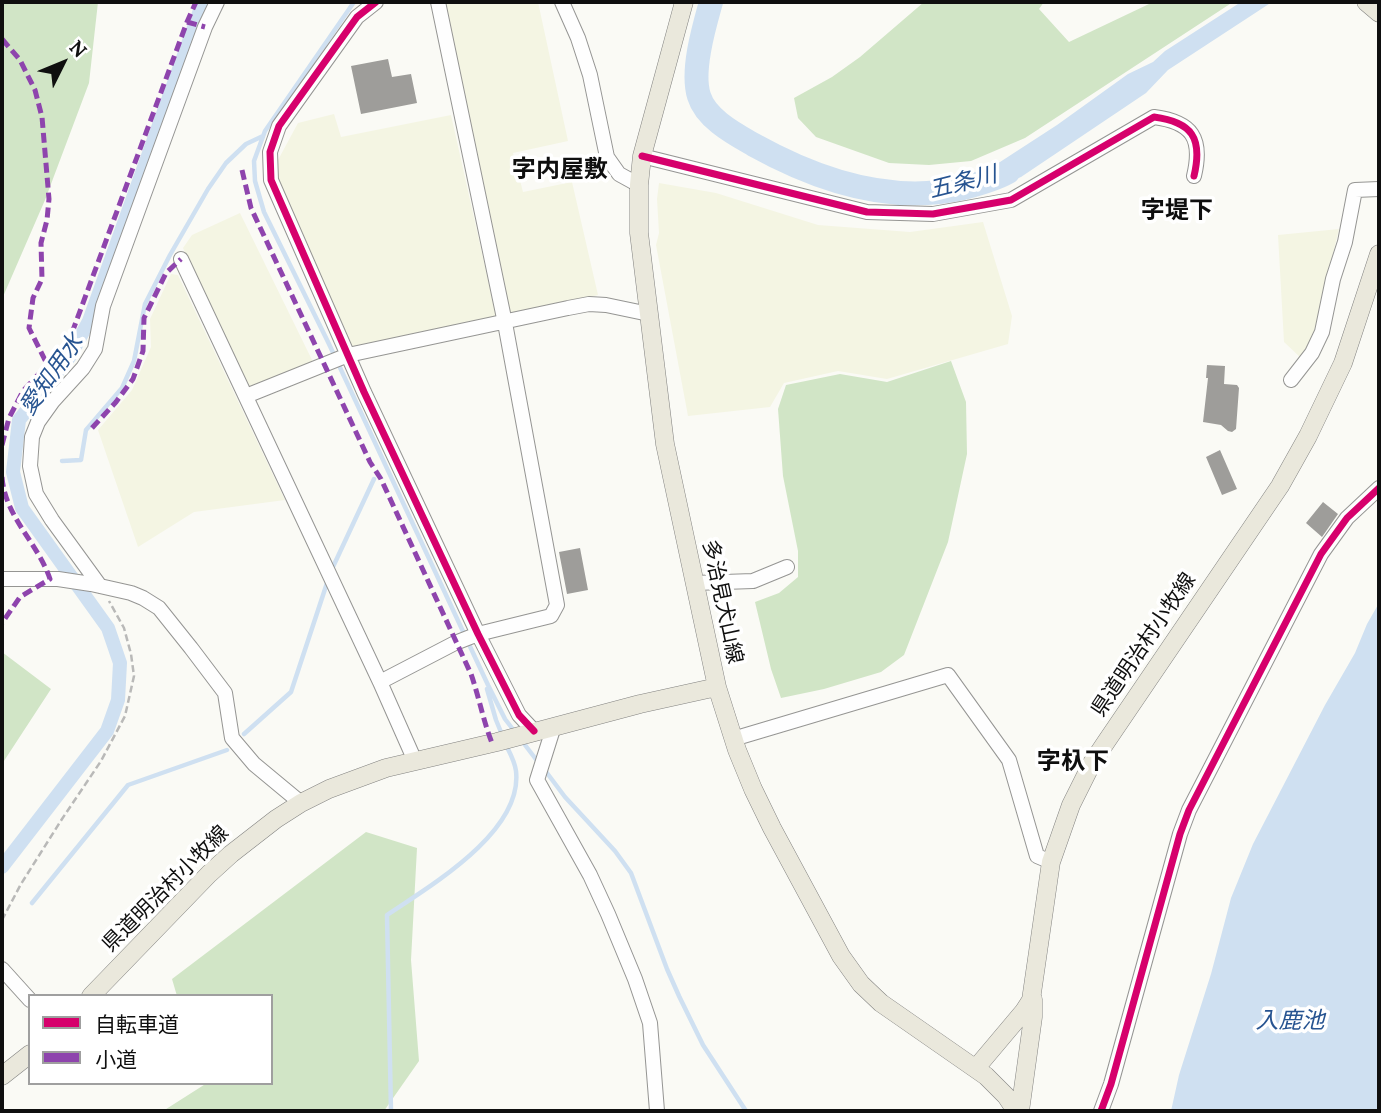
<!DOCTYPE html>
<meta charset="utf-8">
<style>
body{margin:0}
#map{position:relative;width:1381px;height:1113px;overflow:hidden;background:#fafaf5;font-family:Lora,"Noto Sans JP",serif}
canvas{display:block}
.frame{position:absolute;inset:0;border:4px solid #0f0f0f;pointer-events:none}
.legend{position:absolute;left:28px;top:994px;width:245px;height:91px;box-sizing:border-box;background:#fff;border:2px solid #9f9f9f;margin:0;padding:9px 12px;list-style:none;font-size:21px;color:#0f0f0f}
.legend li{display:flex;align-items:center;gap:14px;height:35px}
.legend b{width:35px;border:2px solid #9f9f9f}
.north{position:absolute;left:28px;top:28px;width:70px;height:70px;-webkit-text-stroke:5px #fff;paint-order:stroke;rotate:47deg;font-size:19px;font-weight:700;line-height:28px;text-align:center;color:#0f0f0f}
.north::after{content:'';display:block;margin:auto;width:24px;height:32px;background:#0f0f0f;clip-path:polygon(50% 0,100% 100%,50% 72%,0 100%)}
</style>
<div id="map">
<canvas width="1381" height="1113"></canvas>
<div class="frame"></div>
<ul class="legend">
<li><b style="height:9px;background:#d6006c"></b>自転車道</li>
<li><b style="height:9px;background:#8e44ad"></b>小道</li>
</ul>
<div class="north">N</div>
</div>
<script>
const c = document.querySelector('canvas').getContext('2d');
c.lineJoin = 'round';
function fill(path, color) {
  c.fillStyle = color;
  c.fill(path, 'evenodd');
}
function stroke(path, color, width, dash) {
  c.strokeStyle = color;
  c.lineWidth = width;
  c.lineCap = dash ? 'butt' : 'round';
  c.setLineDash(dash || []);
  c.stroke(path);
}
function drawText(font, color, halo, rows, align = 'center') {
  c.font = font + ' Lora,"Noto Sans JP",serif';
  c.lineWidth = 7;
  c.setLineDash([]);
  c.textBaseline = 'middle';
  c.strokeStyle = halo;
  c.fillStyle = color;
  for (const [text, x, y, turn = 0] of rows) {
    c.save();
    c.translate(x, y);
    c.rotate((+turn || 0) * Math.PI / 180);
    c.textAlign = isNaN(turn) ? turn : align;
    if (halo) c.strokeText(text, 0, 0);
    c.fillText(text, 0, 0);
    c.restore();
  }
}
fill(new Path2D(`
 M443,2H538L568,141L513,153L523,192L572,182L598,295L509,317Z
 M334,114L341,137L451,115L497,320L351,348L278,179V160L298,123Z
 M659,183L716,193L818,225L910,232L983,222L1012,316L1008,344L887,379L838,371L784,383L770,407L688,416L656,245L659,233L657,199Z
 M240,213L313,362L249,389L183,248L192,235Z
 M1339,229L1325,287L1322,314L1302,359L1284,342L1278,235Z
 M171,274L178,275L285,500L194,512L138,547L98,430L132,390L151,347L150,319Z`), '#f4f5e3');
fill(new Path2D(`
 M2,2H98L89,83L45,200L2,299Z
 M924,2H1044L1039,9L1069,42L1149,4L1159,2H1233L1025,138L971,161L929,165L889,163L816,137L798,118L794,98L832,77L860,57Z
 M951,361L966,402L967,454L948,542L904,655L881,672L824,689L781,698L771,669L755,602L779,593L798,577V551L783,476L778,409L786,385L840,374L887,382Z
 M2,652L51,689L2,764Z
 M366,832L417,848L411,960L419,1061L384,1111H163L207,1083H271V996H177L172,979Z`), '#d1e5c6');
fill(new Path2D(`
 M1241,2H1272L1168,70L1146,93L1021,177L982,194L976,174L1000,162L1057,125L1128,74L1153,62L1165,51Z
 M1379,603V1111H1171L1179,1075L1211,974L1231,898L1253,844L1325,705L1355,653L1367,624Z`), '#cfe0f1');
stroke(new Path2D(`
 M354,2L265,131L254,161L255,181L264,212L329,344L488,685L505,719L515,732
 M62,461L81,460L86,430L122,388L134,361L145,304L170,255L208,189L226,163L246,144L263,136
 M332,569L374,479
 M487,689L496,720L503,737
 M244,734L291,692L328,580
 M522,741L538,762
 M544,769L565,797L615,851L631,873L667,969L679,996L703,1045L746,1111
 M32,903L128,785L227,750
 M391,1111L387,915C430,886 523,832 516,771C515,762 510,753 506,745`), '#cfe0f1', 4.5);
stroke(new Path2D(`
 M2,867L107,731L118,700L120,663L108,628L22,508L13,472L19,420L70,356L89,321L203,2`), '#cfe0f1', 14);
stroke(new Path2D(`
 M711,2C704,27 691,71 699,96C706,119 735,134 754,145C817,180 890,205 963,188C978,184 994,180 1008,172`), '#cfe0f1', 24);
fill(new Path2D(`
 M388,59L392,77L411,74L417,103L361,114L351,66Z
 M1207,365L1225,366L1224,384L1237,385L1239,388L1236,429L1232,432L1228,431L1221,425L1203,422L1208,378H1206Z
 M1220,450L1237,489L1222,495L1206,457Z
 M1323,502L1338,514L1322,537L1306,523Z
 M580,548L588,590L567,594L559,552Z`), '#9e9d9a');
const minor = new Path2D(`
 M376,2L357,17L279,126L270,152L271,180L364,392L478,634L519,715L534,731
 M562,2L578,38L590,75L607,157L619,174L639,185
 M642,156L867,212L933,214L1011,200L1154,117C1192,122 1203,138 1194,176
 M181,259L380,682L415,761
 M1291,380L1312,353L1322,332L1333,279L1345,242L1355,190L1379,189
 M246,396L348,355L568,308L589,304L606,305L649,314
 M2,579H58L91,584L131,593L143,598L159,608L191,648L225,693L232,738L254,764L301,803
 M695,583L753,581L787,567
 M100,586L52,520L36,494L30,466L32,437L38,422L53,401L83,368L95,349L103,306L205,27L217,2
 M380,682L455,643L478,634L551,616L557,605L505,323L438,2
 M554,726L537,780L590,875L608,914L635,979L650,1023L657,1111
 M733,739L948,675L1009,760L1037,856L1051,862
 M2,969L30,1000
 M1101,1111L1111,1084L1180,834L1189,810L1321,554L1347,518L1379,488`);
const major = new Path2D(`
 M684,2L642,156L639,185V233L665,444L717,687L737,750L753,789L772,828L841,956L861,984L881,1003L986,1076L1006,1096L1016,1111
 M1366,2L1379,13
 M91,996L209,874L231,854L276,819L301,803L329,789L386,768L497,742L640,704L717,687
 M976,1068L1024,1011L1031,1000L1051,862L1071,805L1092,763L1106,742L1280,486L1308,436L1343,363L1379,254
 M2,1076L30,1054
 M1020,1111L1033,1017V999`);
stroke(minor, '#959593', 16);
stroke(major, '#828280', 19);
stroke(new Path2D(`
 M2,920L21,884L62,819L101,761L125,716L134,676L131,654L124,628L109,601`), '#b9b9b8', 2.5, [7, 3.5]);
stroke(minor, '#fefefe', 14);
stroke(major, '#eae8dc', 18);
stroke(new Path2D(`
 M187,22L205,27
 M2,39L20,60L35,90L42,117L49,199L47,220L41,243L42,279L33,298L29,328L47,364
 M242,170L251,208L370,462L381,479L471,674C479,697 483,720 492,743
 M92,428L116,402L133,379L143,351L144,318L166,273L181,259
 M2,445L9,418L23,391L63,348L73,330L187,22L196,2
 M2,477C5,517 38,543 50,579L20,597L2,623`), '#8e44ad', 5, [10, 5]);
stroke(new Path2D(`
 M376,2L357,17L279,126L270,152L271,180L364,392L478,634L519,715L534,731
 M642,156L867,212L933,214L1011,200L1154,117C1192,122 1203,138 1194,176
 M1101,1111L1111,1084L1180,834L1189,810L1321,554L1347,518L1379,488`), '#d6006c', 7);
drawText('21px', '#0f0f0f', '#fff', [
 ["多治見犬山線",722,602,78],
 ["県道明治村小牧線",1144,645,-56],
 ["県道明治村小牧線",166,889,-45]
]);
drawText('italic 23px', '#275491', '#fff', [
 ["五条川",963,183,-14],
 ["愛知用水",52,375,-55],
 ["入鹿池",1290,1021]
]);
drawText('bold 24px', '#0f0f0f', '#fff', [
 ["字内屋敷",560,170],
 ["字堤下",1177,211],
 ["字杁下",1073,762]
]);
</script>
